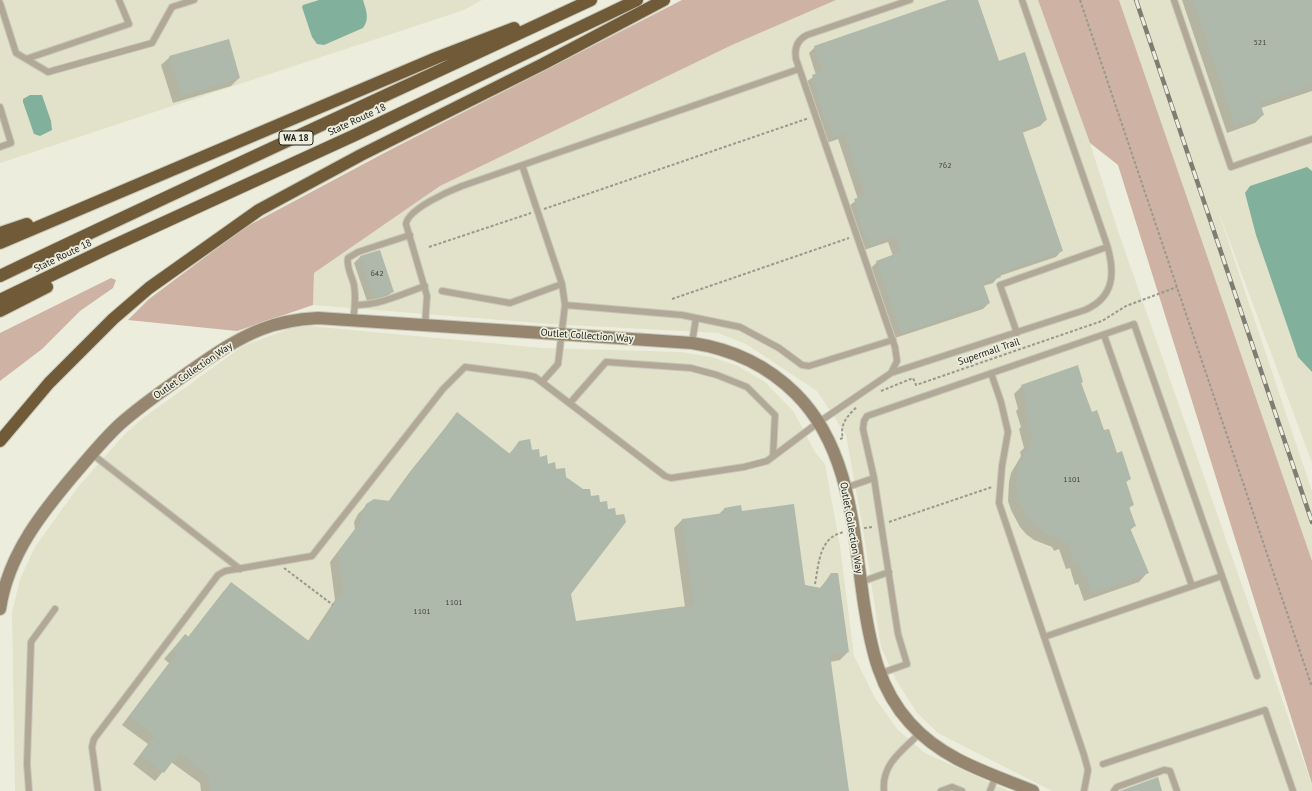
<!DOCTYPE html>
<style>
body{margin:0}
canvas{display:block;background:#eceddd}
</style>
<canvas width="1312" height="791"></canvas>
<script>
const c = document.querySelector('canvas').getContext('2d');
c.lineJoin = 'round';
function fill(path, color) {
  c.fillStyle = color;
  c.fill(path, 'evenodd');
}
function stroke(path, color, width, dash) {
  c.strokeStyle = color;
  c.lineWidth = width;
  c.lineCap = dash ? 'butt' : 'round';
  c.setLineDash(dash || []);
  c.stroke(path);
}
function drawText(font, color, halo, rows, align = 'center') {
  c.font = font + ' "PT Sans",sans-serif';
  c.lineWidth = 3.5;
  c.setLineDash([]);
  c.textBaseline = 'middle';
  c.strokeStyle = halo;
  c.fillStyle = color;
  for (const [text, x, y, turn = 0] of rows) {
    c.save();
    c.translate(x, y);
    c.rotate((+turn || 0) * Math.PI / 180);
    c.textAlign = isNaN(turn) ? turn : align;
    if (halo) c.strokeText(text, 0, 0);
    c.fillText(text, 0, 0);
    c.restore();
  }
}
fill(new Path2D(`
 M0,0H482L464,10L0,163Z
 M836,0H1038L1090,143L1118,231L1312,785V791H1052L938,733L917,713L896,680L881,647L864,536L846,435L817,391L746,344L718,333L551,324L313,305L314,273L440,186L732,45Z
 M1119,0H1312V463L1216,205L1312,491V564Z
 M299,325L543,348L681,352L712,357L738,366L765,382L794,412L815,452L825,464L840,546L854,656L875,698L898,730L925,753L1009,791H15L12,613L20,579L35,547L78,487L124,435L143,418L243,346Z`), '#e2e2cb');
fill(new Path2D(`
 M682,0H836L732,45L440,186L314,273L313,305L237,331L128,320L149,299L244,228L388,151Z
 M1038,0H1119L1312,561V784L1118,165L1090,143Z
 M111,278L116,280L113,288L80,311L42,349L0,381V333Z`), '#ceb2a3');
fill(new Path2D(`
 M319,0H363C366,10 370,19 363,28L324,45L317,44L312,37L302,7L303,5Z
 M30,95H42L51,121L52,130L40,136L34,134L23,102V99Z
 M1307,167L1312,171V372L1298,357L1256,235L1245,193L1250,186Z`), '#81b09d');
fill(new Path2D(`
 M950,0H977L998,62L1046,120L1040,126L1022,133L1062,250L1056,257L999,276L993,283L983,286L989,303L983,309L895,338L871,268L877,262L893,256L888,242L864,250L849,206L858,199L838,139L827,143L806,82L816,75L809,53L815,47Z
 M1182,0H1312V91L1261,108L1263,115L1255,123L1227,133Z
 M170,57L239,78L231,86L173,103L161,65Z
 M379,251L392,292L386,298L368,304L354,263L360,257Z
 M1081,383L1091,413L1130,479L1125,483L1133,505L1129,508L1135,526L1130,530L1147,573L1139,582L1084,601L1078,584L1075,585L1070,568L1066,569L1059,549L1054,551L1052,547L1034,540L1026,534L1020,527L1011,510L1008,501L1009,482L1011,473L1021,456L1020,452L1024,448L1019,429L1021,427L1016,411L1018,409L1014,394L1022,386Z
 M457,413L509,454L520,442L570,594L575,622L685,607L674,528L682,520L718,515L724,509L741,512L804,585L819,589L832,574L848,652L840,660L830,662L848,791H201L200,783L171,762L155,781L133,764L148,744L122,725L169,663L164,659L185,635L188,637L223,592L231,583L308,641L335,600L330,562L355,529L354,522L358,514L367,505L388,502L409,473Z`), '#0003');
fill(new Path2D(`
 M947,0H978L999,61L1025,52L1047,120L1022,130L1063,251L1000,273L1001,277L983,283L990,303L901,333L876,261L900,252L894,236L870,245L868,237H865L854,199L865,195L844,134L833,137L828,122L825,123L812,75L822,71L814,46Z
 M1193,0H1312V86L1260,103L1264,115L1235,125Z
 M229,39L240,78L181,96L169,56Z
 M380,250L394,292L374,298L360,256Z
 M1078,365L1083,382L1081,383L1092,412L1097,410L1104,430L1109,429L1117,453L1122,451L1131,479L1126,481L1134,505L1129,507L1136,526L1130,528L1149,573L1092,593L1086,576L1084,577L1078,561L1074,562L1068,542L1062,544L1060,539L1043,532L1028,519L1019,502L1016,483L1019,463L1029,447L1028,443L1033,441L1026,420L1029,419L1024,402L1027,401L1021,385Z
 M457,412L510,454L519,441L530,439L532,450L539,449L540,457L547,455L548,464L555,462L556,469L565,468L566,477L583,489H590L591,496L599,495L600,502L607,501L608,509L615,508L616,515L624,514L626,522L571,594L576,621L694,605L682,519L724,513V508L741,505L742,511L794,504L805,585L821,588L831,573H838L849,652L830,655L849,791H210L208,775L179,753L164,773L140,755L155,736L129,716L177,654L172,651L185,634L189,637L231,582L309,641L327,617L325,616L343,591L338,552L362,520V513L366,504L374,499L390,501L417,463L418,464Z
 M1158,777L1162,791H1120Z`), '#aeb8ab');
const lane = new Path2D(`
 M1174,0L1231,167L1312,139
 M0,3L16,53L48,72L152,43L172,7L194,0
 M26,59L129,24L119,0
 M0,107L11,143L0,147
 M522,165L562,284L565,305L558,364L542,382
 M442,291L510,303L562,284
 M355,305C380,305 402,294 425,286
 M565,305L682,315L740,327L779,348L802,365L809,366L893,340
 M353,320C355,308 356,297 354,285C352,276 346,267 348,258L358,252L410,235
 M425,325L427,296L406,224C408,209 449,191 462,186L799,69
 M1017,333L1000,285L1107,247
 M1104,335L1192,586
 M692,343L696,318
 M891,373L1085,310C1115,297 1115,272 1107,245L1022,0
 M991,373L1001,402L1008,432L1002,466L999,503L1084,755L1088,770L1084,791
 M570,403L606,362L691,368L717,375L747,387L775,415L773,456
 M92,454L240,569
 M845,488L874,478
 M861,582L889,572
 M1044,637L1222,576
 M879,674L907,664L898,634L874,478L863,429L864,421L867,416L1134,324L1257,676
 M1103,764L1265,710L1293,791
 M29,791L27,764L31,642L55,609
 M98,791L92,747L94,739L218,575L225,571L312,556L443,389L465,367L526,375L535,377L665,476L671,478L744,467L767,461L819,422L891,373L897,361L895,347L796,59C794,48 797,40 807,35L910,0
 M884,791C881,764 903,750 920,733
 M941,791L952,787L962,791
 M990,791L996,776
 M1114,791L1117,787L1164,770L1170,771L1177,791`);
const secondary = new Path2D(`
 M0,609C8,554 43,511 78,470C91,455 104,439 119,425C140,406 165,389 189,372C212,356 236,339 262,329C280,322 299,319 318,318L692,343C732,349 767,365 796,394C851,449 853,531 864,604C871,648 879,689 910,723C943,760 989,773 1033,791`);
const highway = new Path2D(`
 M0,233L27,224
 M0,243L436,58L514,28
 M0,276C196,182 394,92 591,0
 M0,300L106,249L355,135L637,0
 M0,311L47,287
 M0,441L49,383L113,319L149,288L259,210L361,155L543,64L664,0`);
stroke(lane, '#c7c8ba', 8);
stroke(secondary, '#c7c8ba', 14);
stroke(highway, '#c7c8ba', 14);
stroke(new Path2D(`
 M1080,0L1312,687
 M544,209L809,118
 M429,247L531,213
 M672,299L849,238
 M881,391L913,378L916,385L1102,321L1126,306L1177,287
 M840,439L843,438C839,425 848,415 857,407
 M889,522L992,487
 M864,528L873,527
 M284,568L333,605
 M815,584C819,563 819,537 844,532`), '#99998e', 2, [3, 2]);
stroke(lane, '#b2a897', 6);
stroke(secondary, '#96866f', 12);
stroke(highway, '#705a38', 12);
const rail = new Path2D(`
 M1136,0L1312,522`);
stroke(rail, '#7d7d73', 4.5);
stroke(rail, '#eceddd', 3, [9]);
drawText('8px', '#44463f', null, [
 ["521",1260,43],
 ["762",945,166],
 ["642",377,274],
 ["1101",1072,480],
 ["1101",454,603],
 ["1101",422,612]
]);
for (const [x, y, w] of [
 [296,138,34]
]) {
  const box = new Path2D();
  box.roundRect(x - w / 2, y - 7, w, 14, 3);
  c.fillStyle = '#eceddd';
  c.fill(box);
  stroke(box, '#20201b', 1);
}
drawText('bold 9px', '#20201b', null, [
 ["WA 18",296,138]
]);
drawText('10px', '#20201b', '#eceddd', [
 ["State Route 18",357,120,-25],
 ["State Route 18",63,256,-26],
 ["Outlet Collection Way",587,336,4],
 ["Supermall Trail",989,352,-19],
 ["Outlet Collection Way",193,371,-34],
 ["Outlet Collection Way",851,528,80]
]);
</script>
